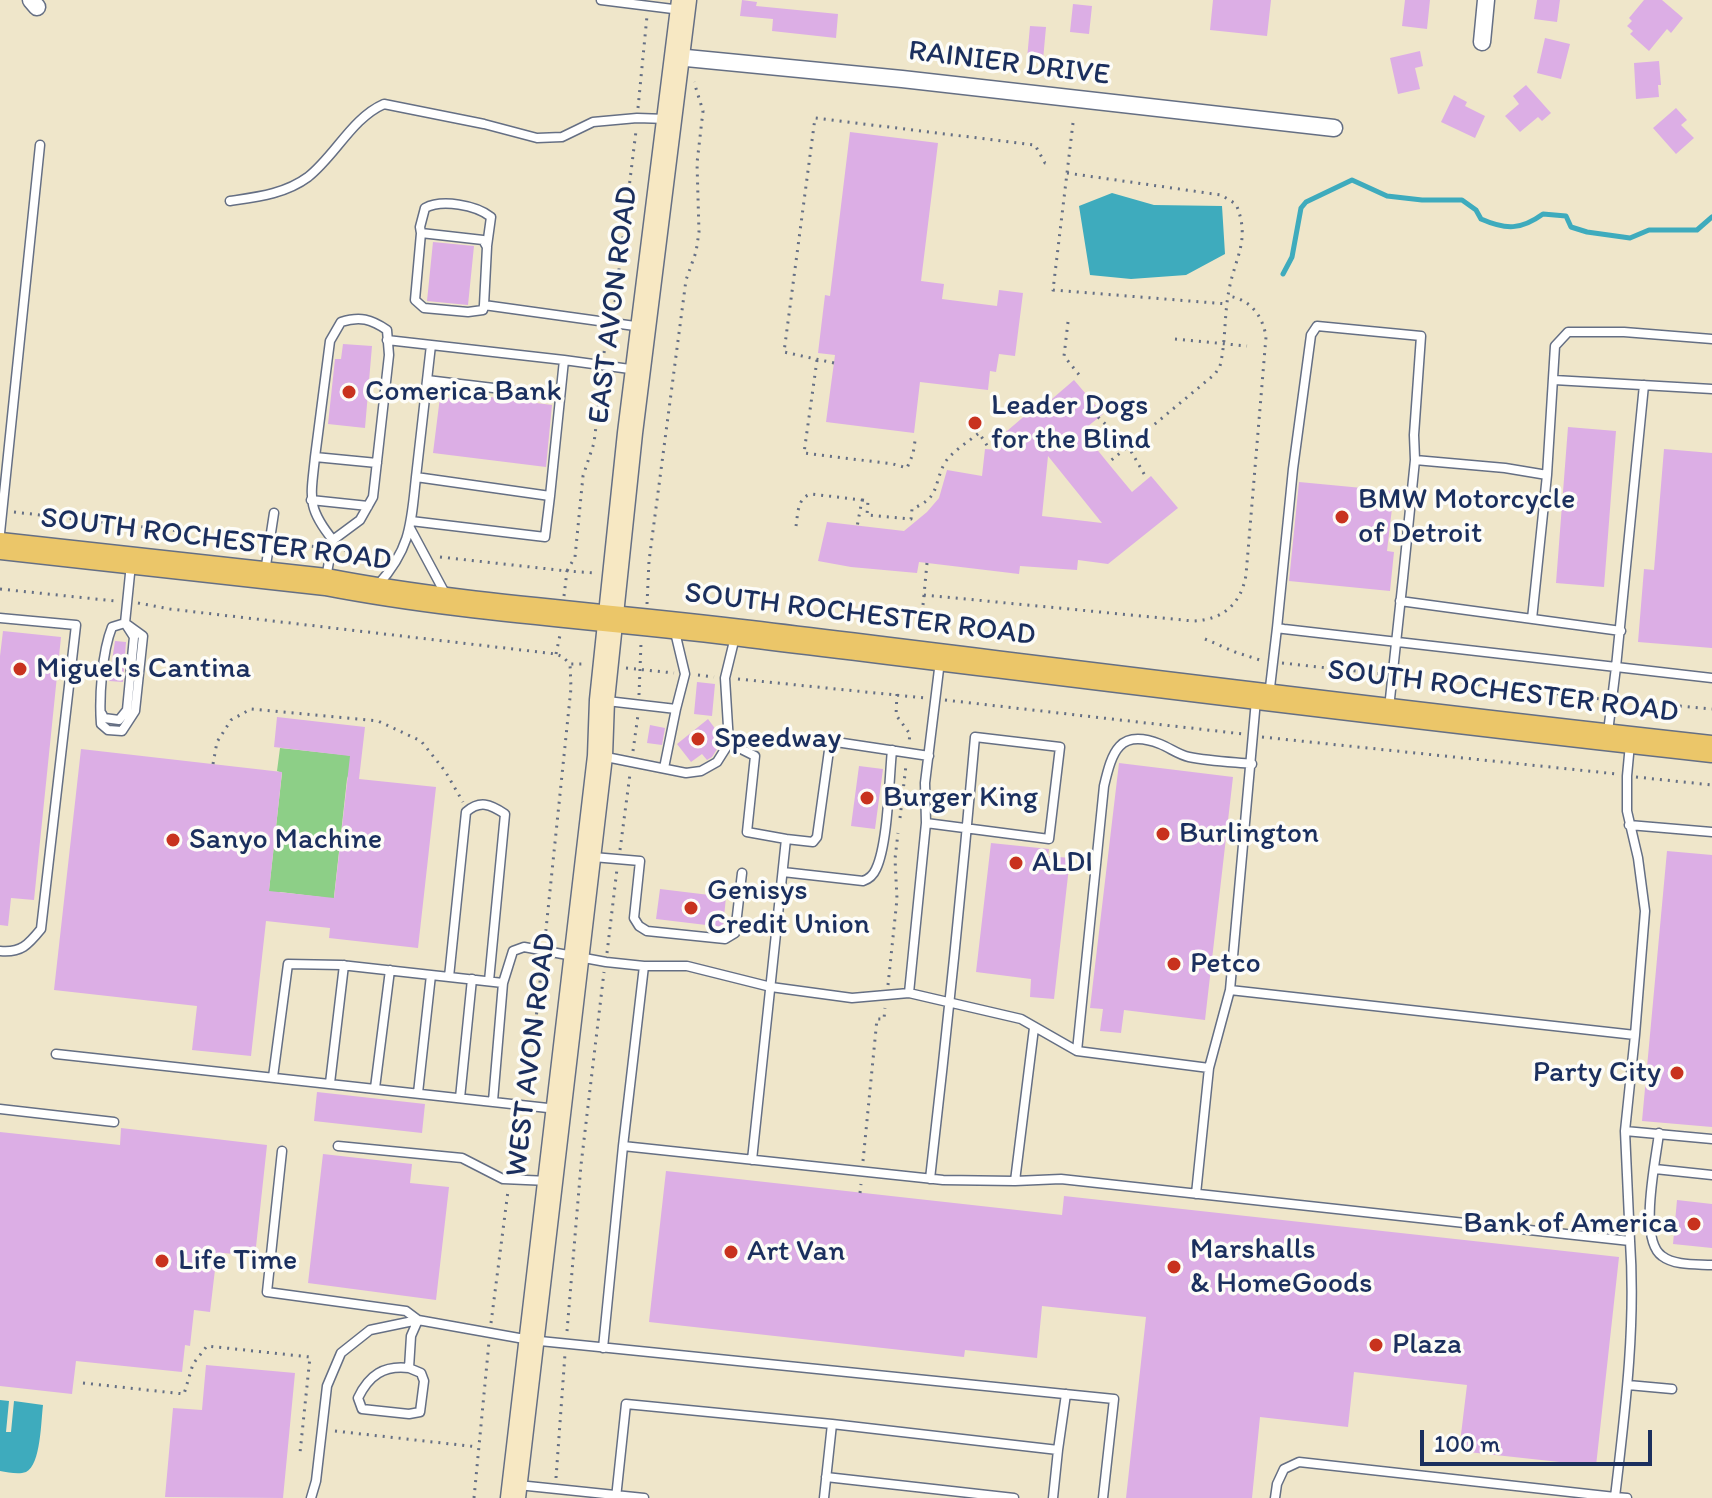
<!DOCTYPE html>
<style>
body{margin:0}
#map{position:relative;width:1712px;height:1498px;overflow:hidden;background:#efe6ca;font-family:Itim,sans-serif}
canvas{display:block}
.scale{position:absolute;left:1420px;top:1430px;width:232px;height:36px;box-sizing:border-box;border:4px solid #1b2f5e;border-top:0;padding-left:10px;font-size:24px;line-height:28px;white-space:nowrap;color:#1b2f5e;-webkit-text-stroke:6px #fdfcf7;paint-order:stroke}
</style>
<div id="map">
<canvas width="1712" height="1498"></canvas>
<div class="scale">100 m</div>
</div>
<script>
const c = document.querySelector('canvas').getContext('2d');
c.lineJoin = 'round';
function fill(path, color) {
  c.fillStyle = color;
  c.fill(path, 'evenodd');
}
function stroke(path, color, width, dash) {
  c.strokeStyle = color;
  c.lineWidth = width;
  c.lineCap = dash ? 'butt' : 'round';
  c.setLineDash(dash || []);
  c.stroke(path);
}
function drawText(font, color, halo, rows, align = 'center') {
  c.font = font + ' Itim,sans-serif';
  c.lineWidth = 7;
  c.setLineDash([]);
  c.textBaseline = 'middle';
  c.strokeStyle = halo;
  c.fillStyle = color;
  for (const [text, x, y, turn = 0] of rows) {
    c.save();
    c.translate(x, y);
    c.rotate((+turn || 0) * Math.PI / 180);
    c.textAlign = isNaN(turn) ? turn : align;
    if (halo) c.strokeText(text, 0, 0);
    c.fillText(text, 0, 0);
    c.restore();
  }
}
fill(new Path2D(`
 M280,748L355,756L347,779L333,906L321,897L280,892L268,899L282,773L277,771Z`), '#8dcf87');
fill(new Path2D(`
 M1112,193L1154,205L1222,206L1225,254L1186,275L1131,279L1090,275L1079,206Z
 M0,1400L9,1401L6,1432H11L14,1401L43,1405C41,1420 41,1465 26,1472C18,1475 8,1472 0,1471Z`), '#3eabbd');
stroke(new Path2D(`
 M1283,274L1292,257L1301,208L1306,202L1352,180L1387,196L1422,200H1462L1476,210L1481,219C1506,230 1521,230 1543,214L1566,216L1571,227L1587,232L1630,238L1649,230H1697L1712,217`), '#3eabbd', 5);
fill(new Path2D(`
 M742,0L757,2L756,6L838,14L836,38L772,31L773,19L740,16Z
 M1213,0H1271L1267,36L1210,30Z
 M1405,0H1430L1427,29L1402,26Z
 M1537,0H1560L1557,22L1534,19Z
 M1644,0H1662L1683,18L1671,33L1667,29L1649,51L1630,34L1633,31L1627,26L1632,21L1629,18Z
 M1073,4L1092,6L1089,34L1070,32Z
 M1030,26L1046,27L1043,60L1027,59Z
 M1545,38L1570,44L1561,79L1537,73Z
 M1420,51L1423,66L1415,68L1420,89L1398,94L1390,58Z
 M1659,61L1661,85H1658L1659,97L1636,99L1634,63Z
 M1526,85L1551,113L1542,121L1538,117L1520,132L1505,116L1519,104L1513,96Z
 M1454,95L1467,102L1465,106L1485,116L1475,138L1441,122Z
 M1676,108L1687,120L1681,125L1694,138L1676,154L1653,128Z
 M850,132L938,143L921,281L944,284L942,299L997,306L999,290L1023,293L1015,356L999,354L996,372L990,371L988,390L920,382L914,433L826,422L835,355L818,353L825,295L830,296Z
 M433,242L474,246L468,305L427,301Z
 M343,344L372,346L365,428L328,424L335,359H341Z
 M1074,380L1103,414L1082,431L1108,463L1132,492L1151,476L1178,508L1108,564L1078,560L1077,570L1020,566L1019,574L919,562L917,573L851,567L818,561L827,522L904,531L927,512L939,498L947,470L982,476L985,449L999,450L1000,437L1042,401L1045,405ZM1048,456L1102,523L1042,516Z
 M459,393L552,405L546,467L433,453L440,397L458,399Z
 M1568,427L1616,431L1604,587L1556,583Z
 M1664,449L1712,453V648L1638,642L1644,569L1654,570Z
 M1299,482L1394,491L1387,551L1394,552L1390,591L1289,581Z
 M3,631L61,637L34,900L11,898L8,926L0,925V656Z
 M115,641L126,642L123,682L109,681Z
 M697,682L715,684L712,716L694,714Z
 M277,717L365,727L359,779L436,787L418,948L329,938L330,928L266,921L251,1056L192,1050L197,1006L54,990L81,749L282,772L269,891L334,898L350,756L274,747Z
 M708,719L722,738L713,745L717,749L712,757L707,760L702,754L691,762L677,744Z
 M650,725L665,728L662,745L647,743Z
 M1119,763L1233,777L1205,1020L1124,1010L1121,1033L1100,1031L1103,1009L1090,1008Z
 M859,766L883,769L875,829L851,826Z
 M991,843L1049,849L1048,856L1070,858L1054,999L1030,997L1031,979L976,972Z
 M1667,851L1712,855V1127L1642,1121Z
 M660,889L726,897L723,927L656,919Z
 M317,1092L425,1104L422,1133L314,1121Z
 M121,1128L267,1145L255,1256L223,1253L221,1262L216,1261L210,1312L194,1310L190,1346L185,1345L182,1372L76,1361L72,1394L0,1386V1132L120,1145Z
 M323,1154L412,1164L410,1183L449,1187L436,1300L308,1283Z
 M666,1171L1062,1215L1064,1196L1619,1257L1596,1466L1459,1451L1467,1385L1354,1372L1348,1427L1260,1417L1252,1498H1126L1146,1317L1042,1306L1037,1358L965,1350L964,1357L649,1322Z
 M1677,1200L1712,1204V1248L1673,1244Z
 M206,1365L295,1373L283,1498L165,1497L173,1408L202,1410Z`), '#dcaee5');
const service = new Path2D(`
 M601,0L681,10
 M230,201C257,197 285,194 308,177C335,156 352,118 384,104L484,124L537,138L562,137L593,122L637,118L667,119
 M421,233L420,227L425,208C442,199 476,205 491,217L487,246
 M484,305L487,247L483,240L421,233L415,300L424,308L468,312L483,310L484,305L642,327
 M387,340L564,360
 M427,380L560,396
 M1554,380L1712,389
 M1644,385L1616,667L1712,678
 M315,457L330,341L341,322C360,316 371,319 387,330L389,355L373,497L360,520L333,540L326,578
 M1415,460L1505,468L1547,475L1532,619
 M1547,475L1555,346L1568,332H1624L1712,339
 M416,477L431,345
 M311,500L368,506
 M411,521L545,537L550,496
 M410,528L447,597
 M0,533L40,145
 M333,540C306,507 311,497 315,457L377,463
 M265,572L274,513
 M378,585C411,548 411,524 416,477L550,496L564,360L637,370
 M1400,601L1621,631
 M0,618L76,625L41,929C28,945 21,953 0,951
 M125,623L143,636L135,711L122,731L108,730L101,724C99,697 102,652 112,627Z
 M675,632L685,674L676,709
 M1269,696L1277,628
 M607,701L676,709L664,768
 M1389,708C1398,625 1407,543 1415,460L1414,435L1421,336L1317,326L1311,335L1293,469L1277,628L1284,629L1616,667L1608,732
 M102,714L104,718L119,720L127,710L134,637L125,623L131,564
 M729,743L755,756L747,832L786,839
 M601,756L686,773L701,771L717,762L729,743L725,678L735,637
 M926,823L1049,839L1060,747L975,737C962,885 947,1032 930,1179
 M1629,825L1712,832
 M593,857L640,861L634,918L639,926L647,931L725,939L735,933L742,873
 M783,872L863,881C869,879 873,876 876,869C888,844 889,780 892,750
 M449,977L466,812C480,800 490,804 505,814L489,981
 M1230,990L1256,700
 M909,993L926,823L925,783L940,661
 M1077,1051L1104,786C1112,752 1119,728 1160,744C1170,748 1179,755 1189,757C1209,761 1231,762 1252,764
 M56,1054L557,1109
 M273,1077L288,964L341,965L503,983
 M330,1083L344,965
 M375,1088L390,970
 M418,1093L431,975
 M460,1098L472,979
 M493,1101L503,983L513,951L524,947L606,962L644,966H687L771,987L852,998L909,993L1021,1019L1077,1051L1209,1068L1230,990L1635,1035L1645,911L1638,858L1627,811V776L1630,744
 M0,1109L114,1122
 M1625,1131L1712,1139
 M1659,1133C1656,1160 1638,1239 1662,1256C1675,1266 1697,1264 1712,1265
 M338,1146L462,1158L503,1179L549,1181
 M623,1146L644,966
 M282,1151L267,1292L406,1311L418,1320L411,1336L409,1368L421,1373L424,1381L420,1412L409,1414L362,1409L358,1398C369,1375 384,1365 409,1368
 M752,1160L786,839L813,842L817,837L830,743L836,742L929,756
 M1655,1169L1712,1175
 M1015,1181L1061,1179L1630,1241L1625,1131L1635,1035
 M1196,1194L1209,1068
 M603,1348L623,1146L943,1180L1015,1181L1034,1028
 M1628,1385L1672,1389
 M826,1477L1014,1498
 M518,1485L644,1498
 M311,1498L316,1481L327,1386L341,1353L370,1330L418,1320L530,1340L1114,1399L1103,1498
 M616,1498L626,1404L832,1424
 M824,1498L832,1424L1058,1450L1066,1394
 M1053,1498L1058,1450
 M1275,1498L1277,1484L1284,1469L1299,1462L1615,1497
 M1627,1498L1615,1497C1625,1412 1636,1327 1630,1241`);
const minor = new Path2D(`
 M31,0L37,7
 M1482,42L1486,0
 M676,57L902,79L1334,128`);
const secondary = new Path2D(`
 M513,1498L600,756L602,700L630,433L684,0`);
const primary = new Path2D(`
 M0,546L326,582C466,609 609,616 750,634C1071,673 1391,714 1712,749`);
stroke(service, '#656f84', 11);
stroke(minor, '#656f84', 19);
stroke(secondary, '#656f84', 27);
stroke(primary, '#656f84', 29);
stroke(new Path2D(`
 M638,108L647,16
 M1073,123L1053,290L1227,304
 M1067,173L1221,195L1236,204C1251,240 1235,257 1229,290C1224,315 1226,341 1220,366L1215,374L1108,463
 M614,310L636,131
 M1068,322L1064,356L1080,376
 M1175,339L1247,346
 M604,353L607,333
 M817,360L804,453L893,464L907,468L913,454L915,441
 M834,363L784,352L815,118L1035,145L1045,163L1050,164
 M1098,417L1128,446L1147,479
 M862,500L868,501L867,515L911,519L912,509C940,497 933,487 944,464C951,452 968,442 979,433L990,450
 M14,512L257,540
 M796,526C798,514 797,498 811,494L862,500L857,527
 M280,543L320,547
 M344,550L388,554
 M440,557L567,571L575,557L583,476L594,443L602,376
 M927,563L924,595L1193,621C1223,620 1241,604 1246,575L1266,337C1263,316 1250,299 1228,296
 M0,589L115,601
 M564,596L567,571L595,573
 M138,603L170,609L556,654L563,657L570,664H587
 M647,604L649,561L686,280L696,252L699,232L697,163L703,111L694,82
 M923,605L924,595
 M1205,639L1235,652L1263,661
 M556,654L560,635
 M1282,663L1382,674
 M626,668L674,673
 M698,675L714,677
 M1406,676L1601,699
 M738,679L925,698
 M897,694L896,715L910,734L909,742
 M639,695L641,643
 M945,700L1243,734
 M1624,701L1712,709
 M1262,737L1617,774
 M633,751L638,715
 M213,764L217,742L231,720L251,709L378,721L421,741L445,771L463,802
 M1636,777L1712,785
 M900,818L906,765
 M620,850L630,774
 M545,939L571,688L570,664
 M607,953L617,869
 M888,985L897,899L895,859L898,833
 M528,1094L542,963
 M863,1161L877,1019H884L885,1008
 M511,1168L525,1118
 M860,1193L861,1184
 M491,1323L508,1191
 M567,1331L581,1165L604,972
 M83,1383L184,1394L193,1364L207,1346L310,1357L300,1453
 M335,1431L478,1447
 M556,1478L565,1354
 M474,1498L489,1342`), '#656f84', 3, [2, 6]);
stroke(service, '#fff', 8);
stroke(minor, '#fff', 16);
stroke(secondary, '#f7e8c3', 24);
stroke(primary, '#ebc669', 26);
for (const [x, y, r, color] of [
 [349,392,8,"#c8321e"],
 [975,423,8,"#c8321e"],
 [1342,517,8,"#c8321e"],
 [20,669,8,"#c8321e"],
 [698,739,8,"#c8321e"],
 [867,798,8,"#c8321e"],
 [1163,834,8,"#c8321e"],
 [173,840,8,"#c8321e"],
 [1016,863,8,"#c8321e"],
 [691,908,8,"#c8321e"],
 [1174,964,8,"#c8321e"],
 [1677,1073,8,"#c8321e"],
 [1694,1224,8,"#c8321e"],
 [731,1252,8,"#c8321e"],
 [162,1261,8,"#c8321e"],
 [1174,1267,8,"#c8321e"],
 [1376,1345,8,"#c8321e"]
]) {
  const dot = new Path2D();
  dot.arc(x, y, r, 0, 2 * Math.PI);
  c.fillStyle = color;
  c.fill(dot);
  stroke(dot, '#fdfcf7', 3);
}
drawText('30px', '#1b2f5e', '#fdfcf7', [
 ["RAINIER DRIVE",1009,64,7],
 ["EAST AVON ROAD",614,305,-83],
 ["SOUTH ROCHESTER ROAD",216,540,7],
 ["SOUTH ROCHESTER ROAD",860,615,7],
 ["SOUTH ROCHESTER ROAD",1503,692,7],
 ["WEST AVON ROAD",532,1055,-83]
]);
drawText('30px', '#1b2f5e', '#fdfcf7', [
 ["Comerica Bank",365,392],
 ["Leader Dogs",991,406],
 ["for the Blind",991,440],
 ["BMW Motorcycle",1358,500],
 ["of Detroit",1358,534],
 ["Miguel's Cantina",36,669],
 ["Speedway",714,739],
 ["Burger King",883,798],
 ["Burlington",1179,834],
 ["Sanyo Machine",189,840],
 ["ALDI",1032,863],
 ["Genisys",707,891],
 ["Credit Union",707,925],
 ["Petco",1190,964],
 ["Party City",1661,1073,"right"],
 ["Bank of America",1678,1224,"right"],
 ["Marshalls",1190,1250],
 ["& HomeGoods",1190,1284],
 ["Art Van",747,1252],
 ["Life Time",178,1261],
 ["Plaza",1392,1345]
], 'left');
</script>
